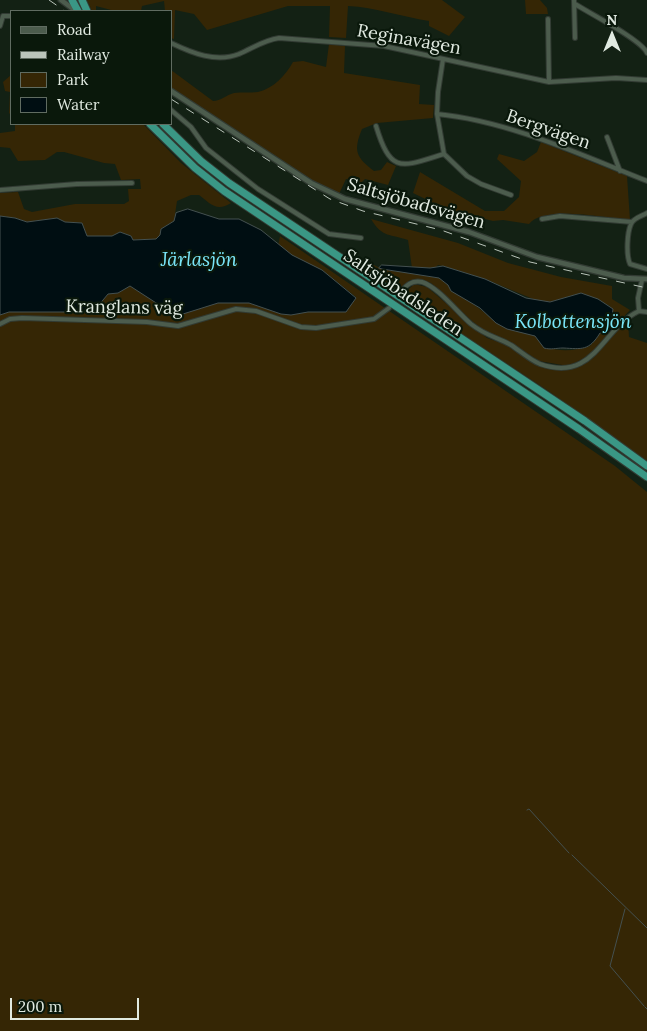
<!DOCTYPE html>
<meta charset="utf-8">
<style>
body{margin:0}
#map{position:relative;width:647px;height:1031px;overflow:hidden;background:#132114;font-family:Lora,serif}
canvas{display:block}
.legend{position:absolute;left:10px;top:10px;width:162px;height:115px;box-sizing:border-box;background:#0a180b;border:1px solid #606c61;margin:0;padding:6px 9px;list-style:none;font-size:15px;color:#e1eae1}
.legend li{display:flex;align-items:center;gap:10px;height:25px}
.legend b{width:25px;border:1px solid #606c61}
.north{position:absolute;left:587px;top:10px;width:50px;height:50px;-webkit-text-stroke:4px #0a180b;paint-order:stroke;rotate:0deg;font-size:14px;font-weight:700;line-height:20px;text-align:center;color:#e1eae1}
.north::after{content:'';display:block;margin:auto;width:18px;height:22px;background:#e1eae1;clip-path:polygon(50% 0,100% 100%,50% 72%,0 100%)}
.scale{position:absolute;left:10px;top:998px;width:129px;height:22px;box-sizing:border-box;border:2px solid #e1eae1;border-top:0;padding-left:6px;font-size:15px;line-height:18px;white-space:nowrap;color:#e1eae1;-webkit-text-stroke:4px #0a180b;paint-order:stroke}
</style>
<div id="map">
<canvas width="647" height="1031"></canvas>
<ul class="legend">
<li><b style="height:6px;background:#4c5c4d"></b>Road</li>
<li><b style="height:6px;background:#bbc5bb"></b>Railway</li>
<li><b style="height:14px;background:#352605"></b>Park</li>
<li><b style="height:14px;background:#000e12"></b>Water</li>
</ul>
<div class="north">N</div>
<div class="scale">200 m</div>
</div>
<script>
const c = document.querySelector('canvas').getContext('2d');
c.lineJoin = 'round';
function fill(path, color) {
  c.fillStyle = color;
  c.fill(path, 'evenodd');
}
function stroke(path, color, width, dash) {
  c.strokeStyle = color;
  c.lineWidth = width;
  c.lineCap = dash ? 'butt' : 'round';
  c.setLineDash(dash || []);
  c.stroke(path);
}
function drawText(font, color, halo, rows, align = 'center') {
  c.font = font + ' Lora,serif';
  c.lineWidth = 4.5;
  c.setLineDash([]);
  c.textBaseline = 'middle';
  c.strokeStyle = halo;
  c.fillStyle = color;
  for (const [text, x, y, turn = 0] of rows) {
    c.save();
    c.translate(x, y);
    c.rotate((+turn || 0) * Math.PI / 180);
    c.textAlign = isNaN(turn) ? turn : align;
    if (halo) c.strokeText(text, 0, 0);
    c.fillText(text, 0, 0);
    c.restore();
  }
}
fill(new Path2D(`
 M87,0H442L465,17L449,36L429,26V21C402,17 375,7 348,6L346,38L329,37L330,6H288L207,30L194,14L175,10L174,39L171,38V11H165L164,1L142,6L141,11H115L96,6V11H92Z
 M525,0H540L547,8L548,14H526Z
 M329,44L345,46L344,73L420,85L419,104L434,105L433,118L377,123L362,129C353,151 356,157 374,171L381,170L387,162L396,166L388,185L365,179L361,183L346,179L339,194L309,180L171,88V70L213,101C221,101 226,95 234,93C242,92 250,93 258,92C274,88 285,76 293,62L303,61L326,67Z
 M11,75V115L9,113L10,92L5,91L3,82Z
 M15,124H143L181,163L231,203C216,213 209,202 199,195H191L177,201L174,221L161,229L160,235L156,239L133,240L131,236L120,232L112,236H87L82,223L65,222L57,218L27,222L15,218L0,216V193L18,192L24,209L32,212L75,204H124L129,201L128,189H141L140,179L121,180L115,164L104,163L64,152H57L45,160L18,161L10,148L0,147V133L15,131Z
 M541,142L627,176L630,220C607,218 544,205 529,224L503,220L493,221L446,209L413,193L420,172L485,211H504L519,197L521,181L497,159L499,154L524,161L537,152Z
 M371,219L458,243L508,263L561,277L612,286V299L630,310L616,325L613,322L610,306L581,293L550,302L538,301L485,279L443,266L438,265L435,268H412L408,240C391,234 382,238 371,219Z
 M280,236L615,466L647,492V1031H0V315L9,312H93L108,294L118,293L130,286L206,306L218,303H249L281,314L291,315L308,312H330L356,297L322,270L289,258L278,246Z
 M354,255L382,269L439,278L502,326L535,336C546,354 572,352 590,346L600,333L612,332L591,355L568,366L539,361L510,342L488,333L473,322L431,283L423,280H410L398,292L350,260Z
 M414,284L427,287L487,338L507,345L538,365L556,369H568L592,359L628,319L629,337L647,343V461L550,392L403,295Z`), '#352605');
const water = new Path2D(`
 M188,209L219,219H239L261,230L292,255L322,270L356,298L346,312H308L291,315L281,314L249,303H218L183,314L167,310L130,286L118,293L108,294L93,312H9L0,315V216L15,218L27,222L57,218L65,222L82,223L87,236H112L120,232L131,236L133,240L156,239L160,235L161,229L174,221L176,213Z
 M382,265L430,268L443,266L485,279L526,298L550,302L581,293L598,299L613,309L612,316L616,328L612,332L600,333C589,351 582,349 563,348C556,348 551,350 544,348L535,336L507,329L496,323L480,308L451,291L448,285L439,278L382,269L379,268Z`);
fill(water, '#000e12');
stroke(water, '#445050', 1);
stroke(new Path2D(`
 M527,810L529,809L569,853
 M572,855L647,928
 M625,909L610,966L644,1006
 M645,1007L647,1009`), '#445050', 1);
const minor = new Path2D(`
 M574,0L575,38
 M575,4C589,13 642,40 647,53
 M3,16H11
 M548,19L549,82
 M0,26L3,16
 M171,43C192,53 216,63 239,54C253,48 264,40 279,38L384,46L549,82L616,78L647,80
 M443,59L438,92L437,114L444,154L467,176L481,184L511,195
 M171,110L191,127L206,148L258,189L329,234L361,238
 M437,114C509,121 581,155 647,181
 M376,126C391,175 401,167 444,154
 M607,137L620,171
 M0,190L77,184L132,183
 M647,213C642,216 633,218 631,224C627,233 626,255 630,264L647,269
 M542,219L560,216L632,222
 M400,293C406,285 412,280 422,282C438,287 458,313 471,324C486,336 497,337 511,345C520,351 530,360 540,364C595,383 601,329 639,311L638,298L642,280
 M639,311L647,312
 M0,324L10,319L22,318L147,322L178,326L236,309L256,311L301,327L316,328L374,319L389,308`);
const tertiary = new Path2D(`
 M61,0L76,11
 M171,91L311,183L345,199L469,232L537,257L624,278L647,279`);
const motorway = new Path2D(`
 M72,0L78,11
 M82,0L87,11
 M150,124L195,168L224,191L579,429L647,477
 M163,124L201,161L229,183L585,421L647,466`);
stroke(minor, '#323b33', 6);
stroke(tertiary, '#323b33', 7);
stroke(motorway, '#323b33', 9);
stroke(minor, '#4c5c4d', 4);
stroke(tertiary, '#4c5c4d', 4.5);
stroke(motorway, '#3a9785', 7);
stroke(new Path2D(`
 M49,0L65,11
 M171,99L330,199L363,211L441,230L530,262L647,288`), '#bbc5bb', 1, [9, 9]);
drawText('18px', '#e1eae1', '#0a180b', [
 ["Reginavägen",409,40,10],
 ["Bergvägen",548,130,19],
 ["Saltsjöbadsvägen",416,204,16],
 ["Saltsjöbadsleden",403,293,34],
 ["Kranglans väg",124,308,1]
]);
drawText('italic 19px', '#7ae6f8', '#0a180b', [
 ["Järlasjön",199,261],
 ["Kolbottensjön",573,323]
]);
</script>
